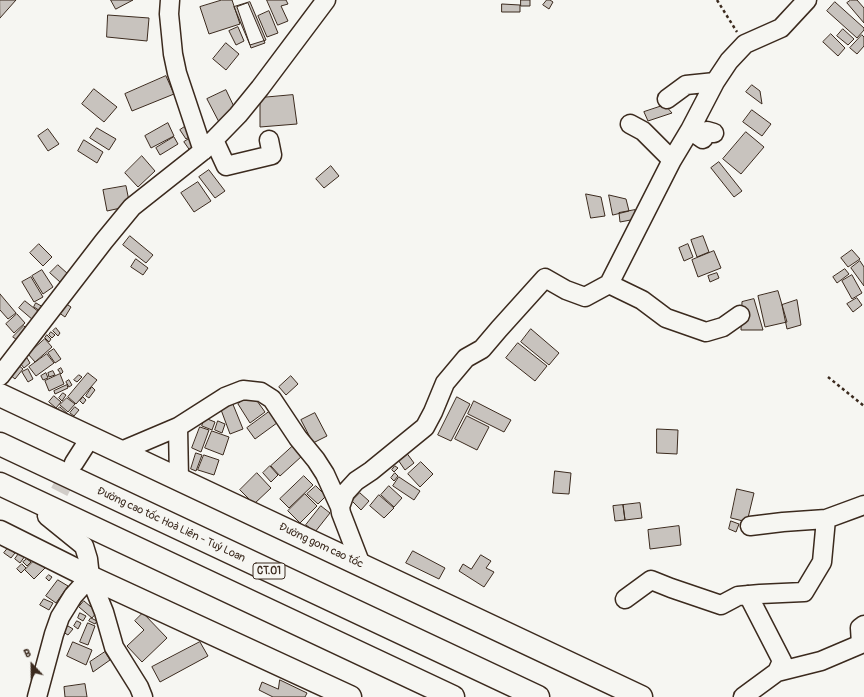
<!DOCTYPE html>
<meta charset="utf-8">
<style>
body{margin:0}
#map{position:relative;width:864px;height:697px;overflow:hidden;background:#f6f6f2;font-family:Pangolin,sans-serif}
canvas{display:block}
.north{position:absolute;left:12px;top:645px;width:40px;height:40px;-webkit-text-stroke:3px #f6f6f2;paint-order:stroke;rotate:338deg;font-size:11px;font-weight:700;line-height:16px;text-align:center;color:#3b2a1e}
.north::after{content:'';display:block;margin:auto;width:14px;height:18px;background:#3b2a1e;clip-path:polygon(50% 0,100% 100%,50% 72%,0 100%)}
</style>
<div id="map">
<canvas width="864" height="697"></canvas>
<div class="north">B</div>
</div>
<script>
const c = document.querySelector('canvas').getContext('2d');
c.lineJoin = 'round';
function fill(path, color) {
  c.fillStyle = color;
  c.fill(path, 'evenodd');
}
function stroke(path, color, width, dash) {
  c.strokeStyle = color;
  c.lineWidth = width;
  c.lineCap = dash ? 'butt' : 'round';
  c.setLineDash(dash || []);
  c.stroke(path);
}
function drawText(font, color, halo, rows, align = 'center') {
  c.font = font + ' Pangolin,sans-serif';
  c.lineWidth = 3;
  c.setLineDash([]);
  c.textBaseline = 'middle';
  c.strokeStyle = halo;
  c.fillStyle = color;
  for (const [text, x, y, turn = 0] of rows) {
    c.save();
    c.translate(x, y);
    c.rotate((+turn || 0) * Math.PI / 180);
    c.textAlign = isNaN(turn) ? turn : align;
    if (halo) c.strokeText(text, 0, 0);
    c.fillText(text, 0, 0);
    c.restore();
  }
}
const building = new Path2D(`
 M0,0H16L0,18Z
 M111,0H133L116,9Z
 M222,0H232L240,24L209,34L200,7Z
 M267,0H286L288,4L281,6L288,21L278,25Z
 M521,0H530V6H521Z
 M547,0H550L553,2L549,9L543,5Z
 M851,0H857L864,8V23L847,3Z
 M250,2L266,40L250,45L234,7Z
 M835,2L864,28V30L857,38L827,11Z
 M248,3L265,43L251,48L237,7Z
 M502,4L520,5V12H502Z
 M269,11L278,33L267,37L258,16Z
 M108,15L149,18L147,41L107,37Z
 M238,27L244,41L236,45L229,31Z
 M843,29L854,39L848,45L837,36Z
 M831,34L845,48L838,56L823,42Z
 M862,35L864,37V46L857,54L850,48Z
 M226,43L239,54L226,70L213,59Z
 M166,76L174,94L132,111L125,94Z
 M752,85L760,91L762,104L746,92Z
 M94,89L117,107L104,122L82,104Z
 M226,90L238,115L220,124L207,99Z
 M293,95L297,124L260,127V98Z
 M665,105L672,113L648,121L644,112Z
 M752,110L771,124L762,136L743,122Z
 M168,123L174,136L151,148L145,136Z
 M189,124L195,133L186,139L180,130Z
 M97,128L116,139L109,150L90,138Z
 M48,129L59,144L48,151L38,136Z
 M746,132L764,147L741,174L723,159Z
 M174,137L178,144L160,155L156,148Z
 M192,137L199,147L191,152L184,142Z
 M84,140L103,152L97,163L78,151Z
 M142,156L155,171L138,187L125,173Z
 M719,162L742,191L734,197L711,168Z
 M331,166L339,176L324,188L316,179Z
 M209,170L225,191L215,198L199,177Z
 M198,182L211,201L194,212L181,193Z
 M126,186L130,206L107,211L103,190Z
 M586,194L601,197L605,216L591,218Z
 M609,195L626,199L629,211L613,215Z
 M635,210L636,219L620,222L619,213Z
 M130,236L153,255L146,263L123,245Z
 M703,236L709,252L697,257L691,240Z
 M39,244L52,257L43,266L30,253Z
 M688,244L693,257L684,261L679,248Z
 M852,250L860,259L848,267L841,258Z
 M714,251L721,268L698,277L692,260Z
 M136,259L148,268L143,275L131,267Z
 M860,261L864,267V286L851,268Z
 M58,265L68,274L60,282L50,273Z
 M845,269L849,274L837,283L833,277Z
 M42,270L53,287L43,294L32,276Z
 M717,273L719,278L710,282L708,276Z
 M852,275L862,293L852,299L842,281Z
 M31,277L43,297L34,302L22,282Z
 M778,291L787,322L765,327L758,296Z
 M0,294L16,313L8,319L0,310Z
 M857,298L862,305L853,312L847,304Z
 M754,299L763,330H741L742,302Z
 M797,300L801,325L787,329L782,305Z
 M25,301L39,312L33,320L19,308Z
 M62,301L71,307L65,317L55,310Z
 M36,303L43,307L40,311L34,307Z
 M17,314L25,323L14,333L6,324Z
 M24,326L27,329L17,340L13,337Z
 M56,328L60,333L58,336L53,331Z
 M531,329L559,353L549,365L521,342Z
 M51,332L55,335L52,338L49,335Z
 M47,335L51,339L49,342L45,338Z
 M45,339L52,347L35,362L28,354Z
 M518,343L547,366L535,381L506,358Z
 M54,349L61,359L55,363L48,353Z
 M47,354L54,363L36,376L29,367Z
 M27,358L30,363L24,368L20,363Z
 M17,364L23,369L15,379L9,374Z
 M61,368L63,372L61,374L58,370Z
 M28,369L33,379L28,382L22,372Z
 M53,371L55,375L49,377L48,373Z
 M46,373L48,378L43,380L41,376Z
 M88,373L97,380L76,404L68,397Z
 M60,374L64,384L49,391L45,381Z
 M79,375L82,377L77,382L74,380Z
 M291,376L298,384L286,395L279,387Z
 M69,380L72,385L69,387L66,382Z
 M67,385L68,388L55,394L54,391Z
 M92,387L95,390L89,398L86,396Z
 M63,393L66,395L62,401L59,398Z
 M252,394L265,412L250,423L238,404Z
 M54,396L61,402L56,408L49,402Z
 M83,397L86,400L83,404L80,401Z
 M457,397L470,404L451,441L438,435Z
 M67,398L75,404L68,412L60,405Z
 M474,401L511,420L504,432L468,414Z
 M232,402L243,429L230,434L220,407Z
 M60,407L68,414L63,420L54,413Z
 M75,407L79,410L74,416L70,413Z
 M273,409L281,420L255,439L247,428Z
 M315,413L327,436L313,443L301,420Z
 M467,416L489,427L477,450L455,439Z
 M205,418L215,422L212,430L202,426Z
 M218,421L225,424L222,433L215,430Z
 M200,427L209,430L201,452L192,448Z
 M657,429L678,430L677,454L657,453Z
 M212,431L229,437L223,455L205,448Z
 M293,446L302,456L280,476L271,466Z
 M403,448L414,463L405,470L394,454Z
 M196,453L202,455L196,471L191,469Z
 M204,455L219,460L214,475L198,470Z
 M421,462L433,474L420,487L408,474Z
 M270,466L278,475L271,482L263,473Z
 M395,466L398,468L394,472L392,470Z
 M555,471L571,473L569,494L553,493Z
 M257,473L271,488L254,504L240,490Z
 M395,473L398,476L394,481L391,478Z
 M304,476L313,485L289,508L280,499Z
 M399,477L420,491L414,500L393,486Z
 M316,486L326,496L318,504L307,494Z
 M389,486L402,498L394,507L381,495Z
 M737,489L754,493L747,522L731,518Z
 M360,493L369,501L361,510L352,501Z
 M305,494L317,506L300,523L288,511Z
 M379,495L394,508L384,518L370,506Z
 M640,503L642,518L625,520L623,505Z
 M623,505L625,520L615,521L613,506Z
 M321,506L330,513L315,532L306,525Z
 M731,521L739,524L736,532L729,529Z
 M679,526L681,545L650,549L648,530Z
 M8,548L15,553L11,558L4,553Z
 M413,551L445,568L439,579L406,563Z
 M20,552L25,556L20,563L15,559Z
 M481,555L491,561L486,568L494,572L484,587L459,571L463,564L471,569Z
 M27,559L31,562L27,566L23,562Z
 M36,559L45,568L34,579L25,570Z
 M22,564L26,568L21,573L17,569Z
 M49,575L52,577L49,581L46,578Z
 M58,580L68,586L56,603L46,596Z
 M44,599L53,603L49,610L40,605Z
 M84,601L97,612L92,618L79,607Z
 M80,613L86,616L83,621L78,618Z
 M143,613L167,638L142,662L127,646L144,630L135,621Z
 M91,618L97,621L95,624L89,621Z
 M77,621L81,623L78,629L74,626Z
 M88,623L95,626L88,645L80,642Z
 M68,626L73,629L68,635L63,632Z
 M73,642L92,650L86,665L67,656Z
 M200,642L208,656L160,682L152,667Z
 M105,652L110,660L93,672L90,662Z
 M280,680L307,693L305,697H273L259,690L262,682L278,689Z
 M85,684L87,697H65L64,687Z`);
fill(building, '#c8c3be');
stroke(building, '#3b2a1e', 1);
stroke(new Path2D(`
 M47,516L74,463`), '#d1cdc8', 18, [18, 9]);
const street = new Path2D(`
 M170,0L169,14L173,54L177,73L203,151
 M667,99L686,85L715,82L729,61L745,44L781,28L807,0
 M690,130L715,82
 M214,140L226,166L272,155L269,140
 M672,160L690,130L703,139L707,131L714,133
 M609,284L642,300L666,318L706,332L723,327L740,315
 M0,376L104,241L132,207L204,150L238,115L260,88L326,0
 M178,427L179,479
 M119,452L178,427L225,397L243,390L261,392L272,399L298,438L316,460L325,474L340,507
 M74,463L90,438
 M47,516L84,546L88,559L90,577L104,612L114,647L139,687L143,697
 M750,526L783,522L826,519
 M361,565L341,513L340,507L345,493L356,481L371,471L425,427L433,412L445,383L466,358L482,349L499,329L545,278L566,290L585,297L609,284L672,160L643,131L630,124
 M625,599L651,580L671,588L721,605L738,596L760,594L804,592L822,562L826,519L864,505
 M777,672L821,661L861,644L860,628L864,625
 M37,697L54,634L60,617L73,596L90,577
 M743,697L777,672L782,661L748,595`);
const secondary = new Path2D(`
 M0,395L641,697
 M0,532L90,577L350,697`);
const highway = new Path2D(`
 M0,444L538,697
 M0,484L453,697`);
stroke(street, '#3b2a1e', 21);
stroke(secondary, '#3b2a1e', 25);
stroke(highway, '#3b2a1e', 25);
stroke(new Path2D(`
 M717,0L737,32
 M828,377L864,406`), '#3b2a1e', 2.5, [3, 3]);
stroke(street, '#f6f6f2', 18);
stroke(secondary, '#f6f6f2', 22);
stroke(highway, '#f6f6f2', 22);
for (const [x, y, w] of [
 [269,571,32]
]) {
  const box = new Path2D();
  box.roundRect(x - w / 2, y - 8, w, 16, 3);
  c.fillStyle = '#f6f6f2';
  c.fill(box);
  stroke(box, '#3b2a1e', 1);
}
drawText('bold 10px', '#3b2a1e', null, [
 ["CT.01",269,571]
]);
drawText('11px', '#3b2a1e', '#f6f6f2', [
 ["Đường cao tốc Hoà Liên - Tuý Loan",171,525,25],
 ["Đường gom cao tốc",321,546,25]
]);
</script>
